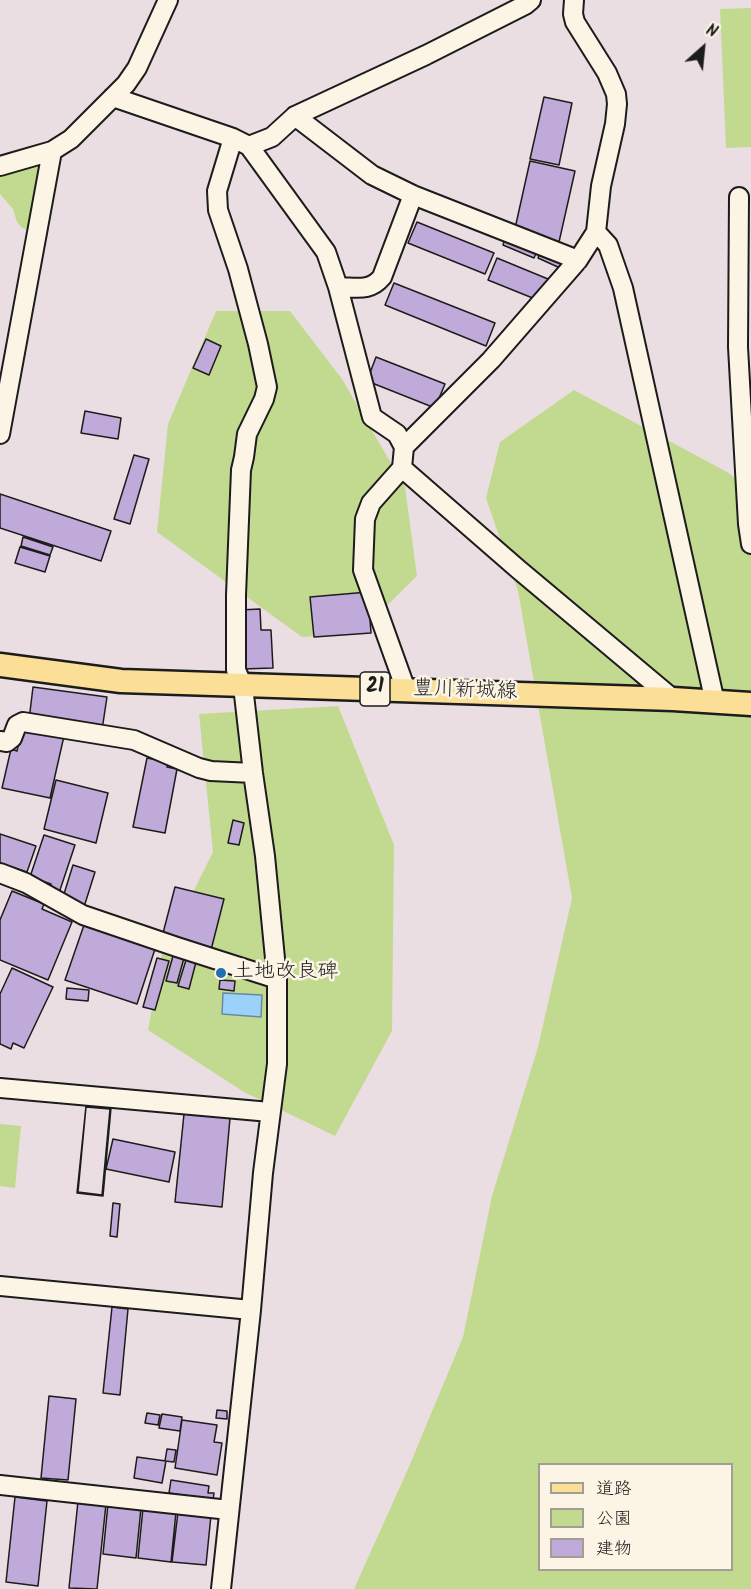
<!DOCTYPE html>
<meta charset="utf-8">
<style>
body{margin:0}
#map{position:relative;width:751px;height:1589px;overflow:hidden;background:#eadee2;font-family:Kalam,"Klee One",sans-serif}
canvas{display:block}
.legend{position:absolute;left:538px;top:1463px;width:195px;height:108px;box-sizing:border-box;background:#fcf5e5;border:2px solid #a29e95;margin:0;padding:8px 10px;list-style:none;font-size:18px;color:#1c1c1c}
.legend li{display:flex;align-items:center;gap:12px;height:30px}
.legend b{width:30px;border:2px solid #a29e95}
.north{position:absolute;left:673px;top:18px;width:60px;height:60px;-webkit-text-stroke:4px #fcf5e5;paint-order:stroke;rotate:27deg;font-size:16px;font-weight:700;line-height:24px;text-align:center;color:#1c1c1c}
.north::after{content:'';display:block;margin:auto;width:21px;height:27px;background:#1c1c1c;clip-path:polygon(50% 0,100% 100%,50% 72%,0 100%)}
</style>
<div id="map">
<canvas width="751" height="1589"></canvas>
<ul class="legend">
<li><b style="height:8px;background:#fbdf96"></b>道路</li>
<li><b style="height:16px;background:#c2da90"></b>公園</li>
<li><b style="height:16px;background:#bfaada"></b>建物</li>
</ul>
<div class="north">N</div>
</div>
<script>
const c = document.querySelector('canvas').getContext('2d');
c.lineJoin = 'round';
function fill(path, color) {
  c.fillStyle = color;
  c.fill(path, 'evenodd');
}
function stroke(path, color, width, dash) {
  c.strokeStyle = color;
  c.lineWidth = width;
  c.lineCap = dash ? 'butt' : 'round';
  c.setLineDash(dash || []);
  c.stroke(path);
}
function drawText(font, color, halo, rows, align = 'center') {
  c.font = font + ' Kalam,"Klee One",sans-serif';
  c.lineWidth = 5;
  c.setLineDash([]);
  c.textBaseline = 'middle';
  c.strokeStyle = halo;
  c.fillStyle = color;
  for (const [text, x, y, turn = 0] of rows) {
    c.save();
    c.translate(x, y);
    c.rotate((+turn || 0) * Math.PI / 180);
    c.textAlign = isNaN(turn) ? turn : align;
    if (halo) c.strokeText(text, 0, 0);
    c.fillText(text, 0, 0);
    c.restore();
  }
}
fill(new Path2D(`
 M751,8V147L726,148L720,9Z
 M42,156L31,232L21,227L17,222L13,209L0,194V169Z
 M216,311H290L342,379L405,487L417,576L359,633L302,637L157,532L168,424Z
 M574,390L727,472L751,489V1589H354L408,1469L463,1337L492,1196L538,1047L572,898L518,591L486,498L500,442ZM540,1464H732V1570H540Z
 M338,706L394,845L392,1031L335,1136L244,1092L148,1030L162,954L213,852L199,714Z
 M0,1124L21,1126L15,1188L0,1186Z`), '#c2da90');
const water = new Path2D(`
 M223,993L262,995L261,1017L222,1014Z`);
fill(water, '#9cd1fa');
stroke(water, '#6989a1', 1.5);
const building = new Path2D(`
 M544,97L572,103L559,165L530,159Z
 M530,161L575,171L559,242L514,233Z
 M417,222L494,253L485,274L408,243Z
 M505,238L537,251L534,258L503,245Z
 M540,252L563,262L560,268L538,258Z
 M497,258L548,279L540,301L488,280Z
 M394,283L495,323L486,346L385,305Z
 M206,339L221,346L209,375L193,368Z
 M376,357L445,384L435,408L367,381Z
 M85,411L121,418L118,439L81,433Z
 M134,455L149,459L130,524L114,519Z
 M0,494L111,531L101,561L0,528Z
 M23,537L53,547L50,555L21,546Z
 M20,547L50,556L45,572L15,563Z
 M368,592L371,633L314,637L310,597Z
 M260,609L261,630H271L273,668L242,669L239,610Z
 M33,687L107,697L102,730L29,720Z
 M22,726L64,736L50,798L2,788L11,749L17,751Z
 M147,758L168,762L167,767L177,769L165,833L133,827Z
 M56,780L108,793L96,843L44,829Z
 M233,820L244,823L239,845L228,843Z
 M0,834L36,846L27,872L0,863Z
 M44,835L75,845L59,893L49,889L51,884L30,877Z
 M73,865L95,872L84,907L63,897Z
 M175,887L224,899L211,950L162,937Z
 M12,891L44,904L42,909L72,922L48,980L0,960V920Z
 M84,925L155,949L137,1004L65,980Z
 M173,956L184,958L177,983L166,981Z
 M157,958L169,961L155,1010L143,1007Z
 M186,960L196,962L189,989L178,986Z
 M12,968L53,987L24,1048L13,1043L11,1049L0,1044V994Z
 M220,980L235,981L234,991L219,989Z
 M67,988L89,990L88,1001L66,999Z
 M86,1106L111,1108L103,1196L77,1193Z
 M86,1107L110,1109L102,1195L78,1192Z
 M184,1114L230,1118L222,1207L175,1202Z
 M113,1139L175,1152L169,1182L106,1169Z
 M113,1203L120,1204L117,1237L110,1236Z
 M112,1307L128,1309L120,1395L103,1393Z
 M49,1396L76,1399L68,1480L41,1478Z
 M217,1410L227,1411V1419L216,1418Z
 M147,1413L160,1415L158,1425L145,1423Z
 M162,1414L182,1417L180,1431L159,1428Z
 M182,1420L217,1425L214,1442L222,1443L217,1475L175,1468Z
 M167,1449L176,1450L174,1462L165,1461Z
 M137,1457L166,1461L162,1483L134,1478Z
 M171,1480L209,1486L208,1493H214L213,1500L169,1493Z
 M15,1497L47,1501L38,1586L6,1582Z
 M78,1501L106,1504L97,1589L69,1588Z
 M108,1504L141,1508L136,1558L103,1554Z
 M143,1508L176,1512L171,1562L138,1558Z
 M178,1512L211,1515L206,1565L172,1562Z`);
fill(building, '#bfaada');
stroke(building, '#1c1c1c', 1.5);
const minor = new Path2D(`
 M113,97L233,138L249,146L326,252L338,287L372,417L397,434L404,447L402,468L371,503L365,519L363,570L406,690
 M295,116L372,175L413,195L578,260
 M249,146L272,137L295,116L426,55L525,5L531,0
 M0,166L52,151L71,139L126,84L137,68L168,0
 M739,197L738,347L748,524L751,544
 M596,232L608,245L623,288L714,698L718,701
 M338,287C356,287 370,292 382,277L413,195
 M0,434L52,151
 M404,447L491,360L578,260L596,232L601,186L615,124L617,104L616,94L607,73L575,22L573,14L574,0
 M402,468L518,569L673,699
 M0,741L7,742L12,738L17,725L23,722L134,740L199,768L211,771L253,773
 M0,873L26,883L83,915L177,947L277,979
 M0,1088L270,1112
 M0,1286L251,1310
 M0,1485L229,1510
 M221,1589L251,1310L263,1173L277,1064V979L265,856L253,773L243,686L236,670V595L241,470L244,457L247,434L264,399L267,387L258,344L238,269L218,210L217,191L233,138`);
const major = new Path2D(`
 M0,665L121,681L673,699L751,704`);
stroke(minor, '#1c1c1c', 22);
stroke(major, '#1c1c1c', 27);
stroke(minor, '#fcf5e5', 18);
stroke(major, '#fbdf96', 22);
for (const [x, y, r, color] of [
 [221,973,6,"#1f6fb2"]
]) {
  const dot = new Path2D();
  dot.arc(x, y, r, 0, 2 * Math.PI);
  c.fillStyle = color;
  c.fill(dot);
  stroke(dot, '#fcf5e5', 2);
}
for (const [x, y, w] of [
 [375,689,30]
]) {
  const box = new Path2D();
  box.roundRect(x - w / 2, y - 17, w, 34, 4.5);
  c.fillStyle = '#fcf5e5';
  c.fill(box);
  stroke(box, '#1c1c1c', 1.5);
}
drawText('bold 20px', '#1c1c1c', null, [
 ["21",375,689]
]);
drawText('21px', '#1c1c1c', '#fcf5e5', [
 ["豊川新城線",465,692,2]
]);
drawText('21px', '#1c1c1c', '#fcf5e5', [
 ["土地改良碑",233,973]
], 'left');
</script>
